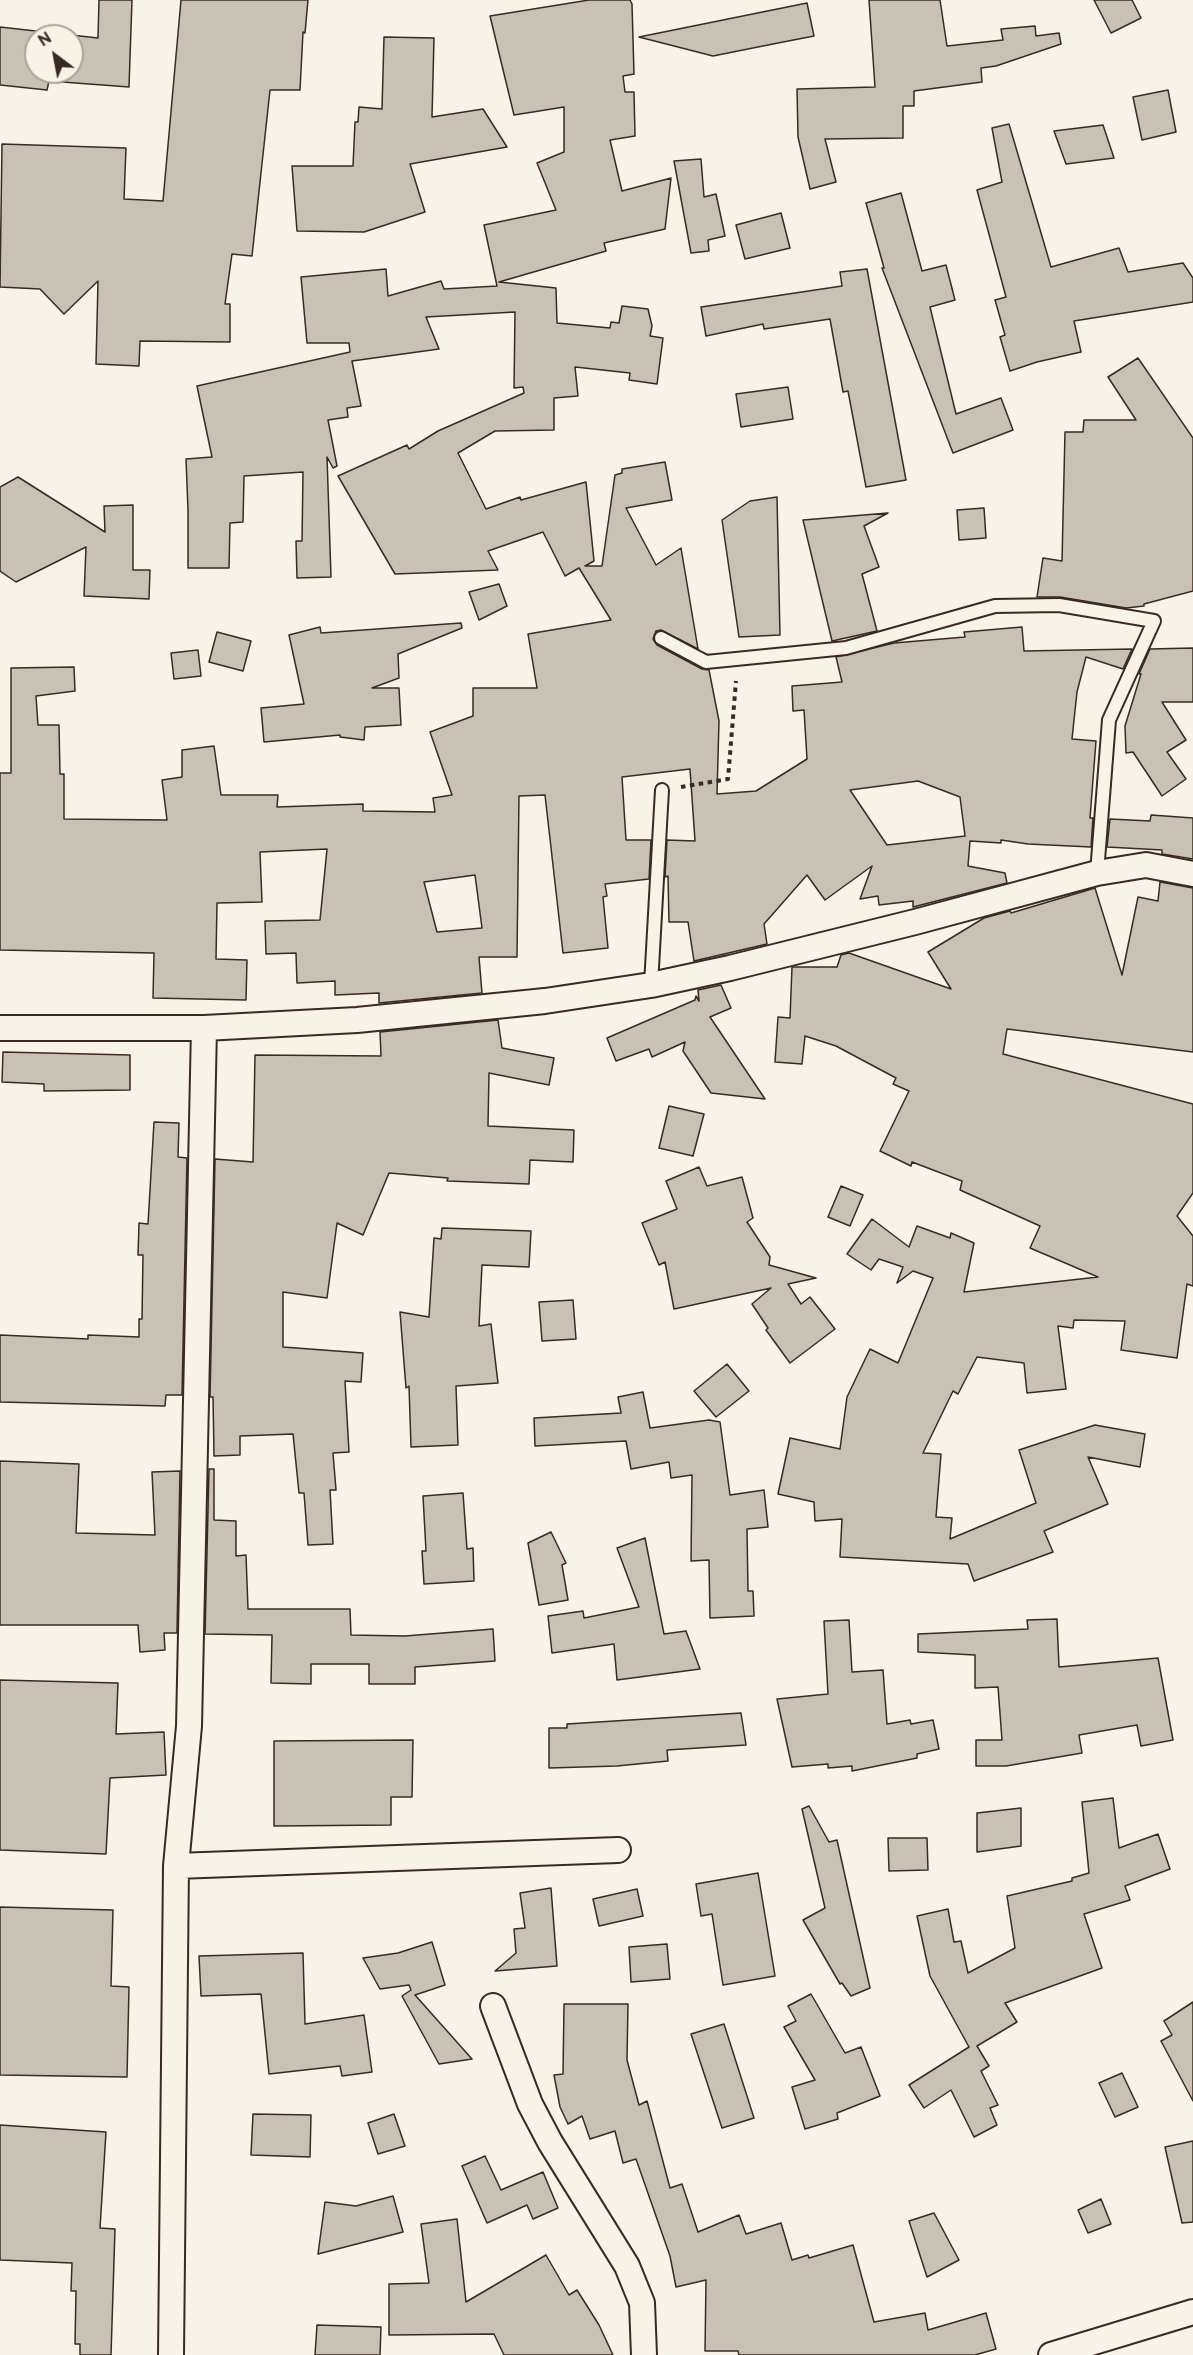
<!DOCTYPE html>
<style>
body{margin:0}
#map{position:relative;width:1193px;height:2355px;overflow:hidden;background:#f7f3e8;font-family:"Balsamiq Sans",sans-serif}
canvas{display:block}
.north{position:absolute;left:24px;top:24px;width:60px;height:60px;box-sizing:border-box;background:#f7f3e8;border:2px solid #aca397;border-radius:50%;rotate:328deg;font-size:16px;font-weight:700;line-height:24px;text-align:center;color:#3b2a1e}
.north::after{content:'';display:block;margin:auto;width:21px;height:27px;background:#3b2a1e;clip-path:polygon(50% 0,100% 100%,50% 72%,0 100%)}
</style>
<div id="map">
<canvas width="1193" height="2355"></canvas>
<div class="north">N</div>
</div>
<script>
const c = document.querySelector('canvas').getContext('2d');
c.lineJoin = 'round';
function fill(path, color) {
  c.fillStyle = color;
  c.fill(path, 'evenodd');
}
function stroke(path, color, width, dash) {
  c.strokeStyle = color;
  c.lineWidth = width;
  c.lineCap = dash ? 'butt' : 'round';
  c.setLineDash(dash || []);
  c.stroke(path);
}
const building = new Path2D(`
 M99,0H132L129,87L49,81L47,90L0,85V27L98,38ZM36,36H72V72H36Z
 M181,0H308L305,33L303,32L300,90H270L252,256L232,254L225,304H230V342L140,341L139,366L96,364L98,281L64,314L40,289L0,287L2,144L126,148L124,199L163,201Z
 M589,0H630L632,4L634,74L623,76L625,92H634L635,136L610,140L622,191L671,178L665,229L604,243L606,251L499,282L556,288L557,323L610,328L611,322L619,323L622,306L648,309L652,326L650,336L663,338L657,384L629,380L630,373L575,367L578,396L554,398V430L495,431L458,453L486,509L520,497L521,500L586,482L594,561L585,566H602L615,475L622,473V469L665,462L672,500L626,508L656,565L681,548L698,649L661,630L656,631L653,639L657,645L702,669L709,670L719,721L717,794L756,791L807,759L804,710L793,711L792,686L842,682L836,657L894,643L965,637L964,632L1022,627L1024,651L1132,649L1123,669L1086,657L1077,692L1072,739L1096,741L1090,818H1093L1091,847L1028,844L1001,840V843L970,841L968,866L1005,873L1007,883L913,907V901L879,905L878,896L860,899L872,866L825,900L807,875L764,924L767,944L694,961L688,922H669L668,876L665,877L667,840L695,841L690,769L622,777L626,840H651L649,879L605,884L607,896L603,897L608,948L563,953L545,795L519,796L517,957H479L482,993L379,1003V993L335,995V981L297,983L296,953L266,954L265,921L320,920L327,849L260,852L262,902L217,903L216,959L247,960L246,1000L153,998L154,953L0,950V773H11V668L74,667L75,691L36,696L38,725H59L60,774H64V819L167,820L162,780L182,777V750L214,746L221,795H278L277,807L363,804V811L435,812L433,798L452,795L430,732L473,716V688H537L528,634L611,620L579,568L565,576L543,532L488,551L498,570L395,574L338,476L407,445L409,449L438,431L524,393L523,387L514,388L515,312L426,317L439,349L352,361L361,406L347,408L348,417L328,420L337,466L333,468L327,457L331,577L297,578L296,541H302L303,472L244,476L243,522L230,523L229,568H188V510L186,459L212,457L197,386L350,352L349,343H307L301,277L386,269L388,296L441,281L444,289L497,286L484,225L556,210L537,163L564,152V107L514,115L490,16ZM918,781L960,797L965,836L887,845L850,790ZM475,875L482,928L437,932L424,882Z
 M869,0H940L947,46L1003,40L1001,29L1035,26L1036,36L1059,33L1061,44L996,66L981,68L982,82L914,91V106H903V138L825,139L836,182L810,189L798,137L797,89L875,87Z
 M1094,0H1132L1141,18L1111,33Z
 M807,3L814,36L778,43L713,56L639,37Z
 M384,37L434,38L432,117L483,109L507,147L410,164L425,212L364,232L297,231L292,166H353L355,122H358L359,107L382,109Z
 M1168,90L1176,132L1142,140L1133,97Z
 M1009,124L1051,267L1119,248L1128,272L1183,263L1193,278V302L1074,321L1081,352L1037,362L1010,371L1000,337L1005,335L995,300L1006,297L977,190L1002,182L992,128Z
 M1103,125L1114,158L1066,164L1054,131Z
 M701,159L704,197L716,194L725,236L708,240L709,251L691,253L674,161Z
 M901,193L922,271L946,265L955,300L930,307L956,414L1001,398L1013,430L953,453L882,268H884L866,203Z
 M781,213L790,248L745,259L736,225Z
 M867,269L906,480L866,487L848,391L843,392L830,319L764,329L763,324L706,336L701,307L842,286L840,272Z
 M1138,358L1193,438V591L1144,604V606L1126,608L1060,597H1037L1043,558L1062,561L1065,432H1083L1084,420H1136L1108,377Z
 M788,387L793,419L741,427L736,394Z
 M18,477L105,532L104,506L133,505V570H150L149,599L84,596L86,547L16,582L0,571V487Z
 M777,497L780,635L739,637L722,520L750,501Z
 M984,508L986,538L959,540L957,510Z
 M888,513L864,526L879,567L862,574L877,631L832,641L803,520Z
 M499,584L507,606L479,620L469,592Z
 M461,623L462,628L398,654L399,678L372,688H399L401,725L365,727L364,740L340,737V735L264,742L261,708L304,704L289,635L320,627L321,633Z
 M217,632L251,641L243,671L209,662Z
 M1193,648V702H1162L1186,740L1167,752L1186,779L1162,796L1133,752L1126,753L1125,726L1141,674H1139L1150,649Z
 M198,650L201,676L174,679L171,653Z
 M1151,815L1193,818V859L1162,854V850L1107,847L1110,819L1150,821Z
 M1160,882L1193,888V1052L1007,1029L1003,1054L1193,1104V1193L1177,1216L1193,1236V1286L1187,1284L1177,1358L1121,1350L1125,1321L1074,1320L1073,1328L1058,1326L1066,1389L1027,1393L1024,1363L977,1357L958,1394L953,1391L923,1453L941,1454L936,1517L952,1518L950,1539L1036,1503L1019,1450L1095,1425L1145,1434L1140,1467L1088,1457L1108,1504L1044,1531L1053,1552L974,1581L968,1564L840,1557L842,1519L815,1521L814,1502L778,1494L790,1438L840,1449L847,1397L870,1349L898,1363L933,1278L913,1271L897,1283L903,1267L879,1259L871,1270L847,1254L872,1219L909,1247L917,1226L950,1238L951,1233L974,1243L964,1292L1098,1277L1030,1248L1040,1226L960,1190L962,1181L912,1162L911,1166L880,1151L909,1091L893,1084L896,1078L836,1046L805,1036L802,1064L775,1062L778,1017L790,1018L792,967H837L841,955L849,953L951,989L928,952L984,918L1010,911L1011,913L1095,888L1122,975L1138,897L1158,901Z
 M721,985L731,1008L710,1017L765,1099L711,1093L683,1051L685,1042L652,1057L649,1049L616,1061L607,1038L695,1000L696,996L699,1001L698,990Z
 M498,1020L502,1048L554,1058L549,1085L489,1073L488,1126L574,1130L573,1162L530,1160L529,1184L447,1181L448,1178L389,1173L363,1235L337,1223L327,1298L283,1292V1347L363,1353L361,1382L345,1381L349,1452L333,1453L336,1490H330L333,1544L308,1545L304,1493H299L293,1434L240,1436V1455L214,1456L213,1397H210L215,1159L253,1162L255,1055L381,1056L380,1032Z
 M3,1052L130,1055V1090L44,1091V1084L2,1082Z
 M669,1106L704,1114L693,1156L659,1148Z
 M154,1122L179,1123L178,1157L187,1158L182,1395H166L165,1406L0,1402V1335L88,1339V1335L139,1337V1319H142L143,1255H138L139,1223L148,1224Z
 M699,1167L707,1186L742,1177L753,1218L747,1222L770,1257L769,1265L816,1278L788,1284L801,1304L810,1297L835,1329L790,1363L766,1330L768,1328L752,1304L771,1288L674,1309L665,1262L659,1265L642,1223L677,1209L666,1181Z
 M841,1186L863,1195L850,1226L828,1217Z
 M442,1228L531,1231L529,1267L482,1265L479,1326L491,1324L498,1383L456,1386L458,1445L411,1447L409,1386L406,1388L400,1312L429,1317L434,1238L441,1239Z
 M573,1300L576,1339L542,1341L539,1302Z
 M727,1364L749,1391L716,1417L694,1391Z
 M643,1392L650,1428L709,1420L720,1422L730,1495L764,1490L768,1527L747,1529L748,1591H753L754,1616L710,1618L709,1560L691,1561L692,1475L671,1478L669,1462L631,1469L626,1441L535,1446L534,1418L621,1413L618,1397Z
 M0,1461L79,1464L76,1533L155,1535L152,1472L180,1471L177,1633H164L165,1650L140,1652L138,1625H0Z
 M209,1469H214V1520L236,1521V1556L246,1555L248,1609H350L351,1635L405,1636L493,1629L495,1661L415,1667V1684H369V1664H311V1684L271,1683L272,1635L205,1634Z
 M463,1493L467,1549L473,1548L474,1581L424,1584L422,1551H426L423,1496Z
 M551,1532L566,1563L562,1565L568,1600L539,1605L528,1543Z
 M645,1538L664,1634L686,1631L700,1669L617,1680L614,1644L552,1653L548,1616L583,1611L584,1618L639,1607L617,1548Z
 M1057,1619L1059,1667L1158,1658L1173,1740L1141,1746L1137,1725L1079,1735L1082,1753L1006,1766H976V1740H1002L998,1687L975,1688V1655L918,1652V1634L1028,1629L1027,1620Z
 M849,1620L852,1672L883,1670L887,1724L910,1720L911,1724L933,1720L939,1749L917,1754V1758L852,1771V1766L828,1768V1764L792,1767L777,1699L828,1694L824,1621Z
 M0,1680L118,1683L116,1734L164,1732L166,1775L110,1778L106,1854L0,1850Z
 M741,1713L746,1745L667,1750L668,1761L617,1766L549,1768V1728H567V1724Z
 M413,1740L412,1797H391V1825L274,1826V1741Z
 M1113,1798L1119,1848L1158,1834L1170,1869L1125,1886L1130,1900L1084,1914L1102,1968L1005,2003L1017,2022L977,2046L989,2066L981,2071L998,2105L990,2108L997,2125L974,2137L951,2090L924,2108L909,2085L969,2047L930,1976L917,1916L948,1909L954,1942L961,1941L968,1973L1015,1948L1007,1896L1072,1881V1878L1089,1873L1082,1802Z
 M809,1806L829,1842L837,1840L870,1988L851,1996L842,1983L840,1984L803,1920L825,1908L802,1809Z
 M1021,1808V1846L977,1852V1813Z
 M888,1838H927L928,1870L889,1871Z
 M758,1873L775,1976L723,1985L712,1914L701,1916L696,1884Z
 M551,1888L557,1966L495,1971L516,1953L514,1929L525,1928L520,1893Z
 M637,1889L643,1916L599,1926L593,1899Z
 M0,1907L113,1910L111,1986L129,1987L127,2077L0,2075Z
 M432,1942L445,1985L415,1995L472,2059L439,2064L402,1996L411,1990L409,1985L380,1989L363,1958L398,1953Z
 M667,1944L670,1979L631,1982L629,1947Z
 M303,1953L305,2024L364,2015L372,2072L342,2076L340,2066L269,2074L261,1994L201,1996L199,1956Z
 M811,1994L845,2053L861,2047L880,2096L837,2113L838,2119L805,2129L792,2087L815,2080L784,2027L796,2021L788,2006Z
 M1193,2002V2101L1161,2041L1172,2035L1164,2021Z
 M564,2004H628L627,2060L639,2105L647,2101L670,2188L682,2184L698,2232L739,2215L746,2234L781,2223L792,2260L808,2255L809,2258L853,2245L874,2322L925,2313L928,2330L986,2313L996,2349L975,2355H739L738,2351H705L706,2280L676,2287L670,2256L636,2159L623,2163L615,2131L590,2139L582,2116L568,2124L560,2107L554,2075L563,2074Z
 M724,2024L754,2118L722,2128L691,2034Z
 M1122,2073L1138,2107L1115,2117L1099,2083Z
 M253,2114L311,2115L310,2157L251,2155Z
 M394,2114L405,2146L378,2154L368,2123Z
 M0,2125L106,2132L100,2228L115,2229L111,2355H80V2344H75L76,2291H71L72,2263L0,2260Z
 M1193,2141V2222L1182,2223L1165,2147Z
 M485,2156L501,2190L543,2172L558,2208L533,2219L527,2205L487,2223L462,2166Z
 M393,2196L403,2232L318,2254L325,2202L356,2206Z
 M1101,2199L1111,2224L1088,2233L1078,2210Z
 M934,2213L959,2260L927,2277L909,2221Z
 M457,2219L466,2302L546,2255L569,2295L577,2290L599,2325L613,2355H504L494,2334L389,2335V2284L429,2283L421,2224Z
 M317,2325L381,2327L380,2355H315Z`);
fill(building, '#c8c1b6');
stroke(building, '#3b2a1e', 1.5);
const lane = new Path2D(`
 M661,638L706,662L846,648L995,606L1059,605L1154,621L1109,720L1097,873
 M651,985L662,790`);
const street = new Path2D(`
 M0,1028H204L357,1020L545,1001L651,985L730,968L915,922L1097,873L1146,865L1193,874
 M176,1866L618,1850
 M493,2006L530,2104L550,2142L627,2266L642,2303L644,2355
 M171,2355L176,1866L189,1726L204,1028
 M1051,2355L1193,2312`);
stroke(lane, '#3b2a1e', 16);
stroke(street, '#3b2a1e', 28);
stroke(new Path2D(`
 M681,787L728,779L736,681`), '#3b2a1e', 4, [4.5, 4.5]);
stroke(lane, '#f7f3e8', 12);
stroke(street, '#f7f3e8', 24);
</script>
